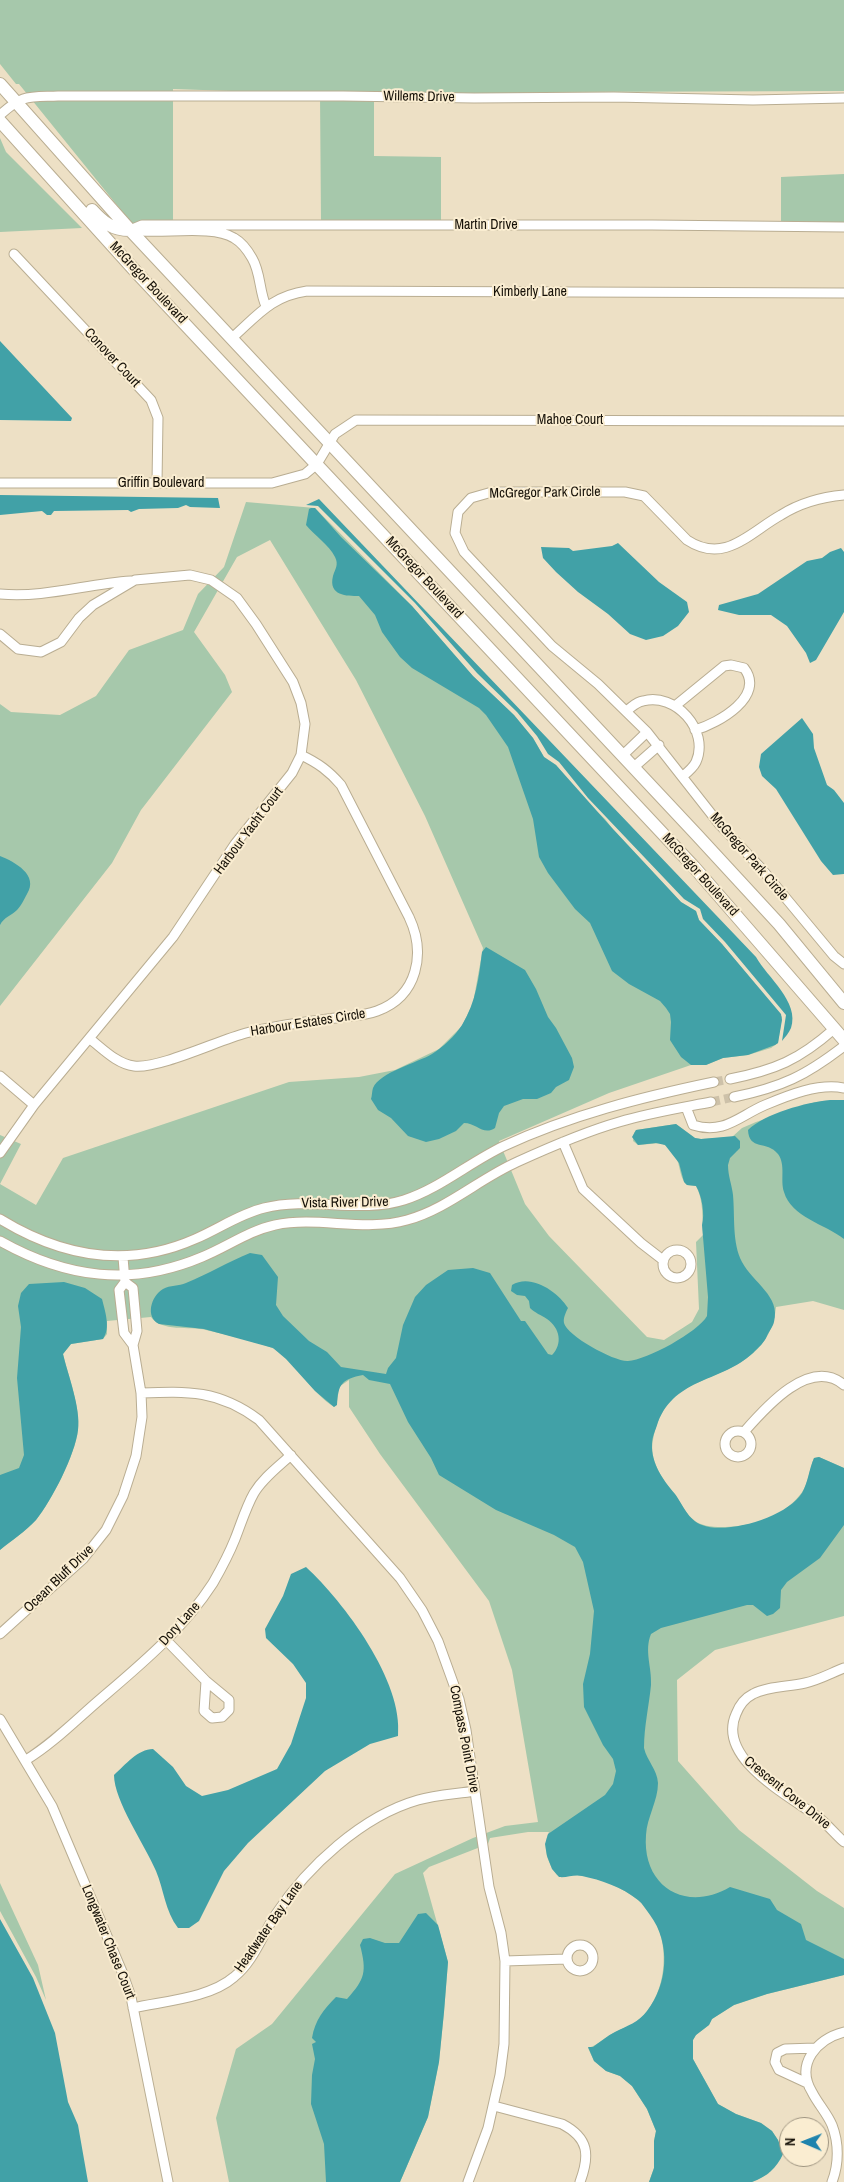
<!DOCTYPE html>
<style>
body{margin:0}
#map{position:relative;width:844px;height:2182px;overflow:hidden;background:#ede0c5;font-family:"Archivo Narrow",sans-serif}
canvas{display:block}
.north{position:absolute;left:779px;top:2117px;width:50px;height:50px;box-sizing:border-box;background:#faedd1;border:1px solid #9f9581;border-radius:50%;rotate:271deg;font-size:14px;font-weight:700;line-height:20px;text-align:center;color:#161108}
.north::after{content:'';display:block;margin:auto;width:18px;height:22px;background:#1e83ad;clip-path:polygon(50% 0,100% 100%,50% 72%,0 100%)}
</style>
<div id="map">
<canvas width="844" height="2182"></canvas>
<div class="north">N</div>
</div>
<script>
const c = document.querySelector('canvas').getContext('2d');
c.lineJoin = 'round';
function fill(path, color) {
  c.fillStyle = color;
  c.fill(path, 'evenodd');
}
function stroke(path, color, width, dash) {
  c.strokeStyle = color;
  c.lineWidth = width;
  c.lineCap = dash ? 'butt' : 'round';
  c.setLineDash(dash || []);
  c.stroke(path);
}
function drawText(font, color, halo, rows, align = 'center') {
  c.font = font + ' "Archivo Narrow",sans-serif';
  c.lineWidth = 4;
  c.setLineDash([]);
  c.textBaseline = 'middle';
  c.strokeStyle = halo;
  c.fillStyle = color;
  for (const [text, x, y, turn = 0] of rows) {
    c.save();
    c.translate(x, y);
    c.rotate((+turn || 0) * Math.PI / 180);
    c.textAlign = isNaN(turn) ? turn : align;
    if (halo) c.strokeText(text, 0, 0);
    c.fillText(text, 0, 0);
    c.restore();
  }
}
fill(new Path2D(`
 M0,0H844V91L555,92L374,97V156L441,157V227L321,222L320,94L173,89V220L133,225L19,84H16L0,64Z
 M0,138L6,152L82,228L0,232Z
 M844,174V223L781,222V177Z
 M246,502L315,508L412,606L473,676L514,715L533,738L544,757L556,765L585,800L605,819L612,828L681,902L696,911L699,920L722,944L782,1017L778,1043L771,1048L748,1055L723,1058L706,1065H691L609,1093L499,1141L525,1204L549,1236L647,1337L664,1340L692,1322L699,1309L696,1242L703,1235C702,1218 704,1201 696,1186L687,1185C675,1173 685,1155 661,1143L638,1145L633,1141L634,1133L636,1130L676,1124L695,1138L701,1139L732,1137L742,1128L756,1122L815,1102L844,1100V1310L813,1301L776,1307C772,1348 743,1364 708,1378C695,1384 681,1389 672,1399C662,1409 655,1426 653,1440C649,1459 661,1477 672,1491C680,1500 685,1514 695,1521C711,1533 759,1525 776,1516C784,1511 793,1503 799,1496C808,1487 809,1470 814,1458L819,1457L844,1468V1616L715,1650L677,1680L678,1761L739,1830L817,1891L844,1908V1975L767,1994L734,2005L712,2019L709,2025L696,2035L693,2040V2059L718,2104L736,2114L761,2123L772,2131L778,2140L783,2154L768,2174L752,2182H649L654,2168V2141L656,2131L647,2109L632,2086L620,2076L606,2071L594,2061L588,2048C596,2046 602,2040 610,2035C621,2028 634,2026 643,2016C671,1987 672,1926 638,1900C622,1887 598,1877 578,1875C570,1874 564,1879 557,1875C547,1862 542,1847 549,1832H528L490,1838L488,1844L429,1867L423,1873L448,1962L444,2012L439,2062L428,2117L400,2182H229L216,2118L236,2049L272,2024L395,1874L473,1838L505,1826L538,1822L512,1670L489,1601L380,1454L349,1407V1380L339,1387L337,1404L334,1407C311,1392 298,1366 276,1350C268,1344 219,1333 206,1330C190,1326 161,1332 151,1317L107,1321V1334L103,1339L71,1344L63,1354C68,1375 81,1409 78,1430C75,1455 52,1500 36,1520C26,1531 11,1541 0,1550V1135L21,1144L0,1184L36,1205L63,1158L289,1082L359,1077L395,1070L439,1049L462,1026L473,1003L483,948L425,816L356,680L270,540L237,557L194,632L225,675L232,692L141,810L112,863L0,1006V704L11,712L60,715L96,696L129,650L183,630L198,594L224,567Z
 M0,1883L38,1965L46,2000L36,1977L0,1911Z`), '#a6c8ab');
fill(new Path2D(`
 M0,341L72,418L71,421L0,420Z
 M0,495L218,498L220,508L190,507L186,505L178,508L139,509L131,512L128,510L54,511L51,515H47L42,511L0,515Z
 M319,499L756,957C767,977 800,1002 791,1028C789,1033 785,1037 782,1041L786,1015L725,942L703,919L700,909L684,899L588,798L559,762L548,754L537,736L517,712L477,673L415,603L318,506L306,505Z
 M311,508H315L325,519L341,537L412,606L473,676L514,715L533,738L544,757L556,765L612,828L681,902L696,911L699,920L722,944L781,1014L782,1020L778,1043L775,1045L748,1055L723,1058L706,1065H691L681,1057L670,1040L671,1022L670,1014L666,1008L660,1001L629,984L612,971L590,923L575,909L548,873L539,857L533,819L508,747L486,715L479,708L412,668L400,657L382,632L375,615L359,596C347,596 328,596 333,576C335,569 339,565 335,557C329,545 314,535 306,525L309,509Z
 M618,543L659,582L687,602L689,612L678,626L663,636L646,640L630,634L608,614L578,592L556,572L543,558L541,547L569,548L573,551L612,546Z
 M841,548L844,552V612L816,660L810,663L806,653L787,626L771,615H739L718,610L719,605L758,594L807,561L822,558L830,552Z
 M802,718L813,734L814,748L827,785L834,790L844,803V874L833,875L821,861L776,789L762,776L759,767L761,754Z
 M0,856C15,862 39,875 27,894C24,899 22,905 17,910C11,916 4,917 0,925Z
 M486,947L525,970L536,989L548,1017L556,1028L572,1058L574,1067L569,1080L556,1087L551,1093L537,1099H523L504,1106L499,1113L495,1128C483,1136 477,1123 464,1123L456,1131L439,1139L426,1142L408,1136L391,1118L378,1110L371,1099C372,1096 372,1091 373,1088C380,1072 417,1063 432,1054C443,1047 455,1036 462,1025C476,1002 479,977 482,952Z
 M830,1100H844V1239C825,1224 791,1217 784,1192C780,1180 786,1165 778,1154C767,1140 749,1151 748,1130C764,1114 807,1102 830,1100Z
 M676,1124L695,1138L701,1139L735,1136L740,1141V1148L730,1158L728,1165C728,1176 732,1185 733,1195C735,1217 732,1243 742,1262C753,1283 781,1296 774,1322C773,1327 769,1331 767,1336C764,1343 759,1347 753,1353C722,1382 676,1377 658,1422C656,1429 652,1437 652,1444C651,1463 663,1480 675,1494C683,1505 688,1520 702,1525C727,1535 787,1517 802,1493C808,1483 809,1469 814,1458L819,1457L844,1468V1525L820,1558L787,1582L781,1590L780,1608L773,1614L767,1616L753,1605H747L661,1628L651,1634C644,1651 652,1667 651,1685C649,1706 644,1726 644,1748C647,1761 657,1769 658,1783C658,1801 647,1817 646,1835C642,1887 686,1913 730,1887L770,1899L777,1910L801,1924L806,1940L844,1959V1975L767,1994L734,2005L712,2019L709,2025L696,2035L693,2040V2059L718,2104L736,2114L761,2123L772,2131L778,2140L783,2154C777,2168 766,2177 752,2182H649L654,2168V2141L656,2131L647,2109L632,2086L620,2076L606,2071L594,2061L588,2047H593C600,2042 607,2036 615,2032C627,2026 639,2022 647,2011C668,1984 671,1943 650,1915C646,1910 643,1904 638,1900C622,1887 601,1880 582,1876C574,1874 567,1878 559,1877L552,1869L547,1856L545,1844L548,1834L605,1795L613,1784L616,1771L613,1759L603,1745L584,1707L583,1684L590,1654L594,1611L583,1562L575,1547L554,1535L496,1510L439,1475L431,1458L408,1422L390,1384L369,1380L363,1375C342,1379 338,1384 337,1405L334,1407L315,1391L286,1359L273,1348L204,1329L159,1324C145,1317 151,1296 163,1289C170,1285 179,1286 186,1283C208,1274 228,1262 250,1253L262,1255L278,1277L276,1305L283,1316L309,1341L327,1352L341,1367L386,1374L388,1368L396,1358L403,1325L415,1297L426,1285L448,1270L473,1268L490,1273L521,1321H525L548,1354L552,1355C563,1344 560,1328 547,1319C541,1315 535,1313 530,1308L529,1301L525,1296L517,1295L511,1291L512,1285C531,1273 558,1292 568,1308C566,1312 563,1318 564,1323C567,1336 615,1362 628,1361C647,1360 698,1332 707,1316L708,1297L702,1225C705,1214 702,1196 696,1186L687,1185L684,1182L679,1163L665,1145L656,1143L638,1145L632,1137L636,1130Z
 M64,1282L85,1288L102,1299C105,1311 111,1328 103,1339L71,1344L63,1354C68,1375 81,1408 78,1430C75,1455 52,1500 36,1520C26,1531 11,1541 0,1550V1475L19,1468L24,1455L17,1378L21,1327L18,1306L21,1293L29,1284Z
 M306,1567C344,1602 404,1682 398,1736L370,1744L325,1771L248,1843L224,1871L199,1921L189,1928H178C165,1911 164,1890 156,1871C145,1845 114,1801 114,1775C125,1765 138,1749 153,1749L173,1767L186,1786L202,1796L228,1790L277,1769L291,1744L306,1698V1683L293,1664L266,1638L265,1629L283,1596L291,1574Z
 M426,1913L438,1925L448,1962L444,2012L439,2062L428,2117L400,2182H326L324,2144L311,2104L312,2075L315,2059L312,2044L316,2042L312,2038C315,2020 324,2009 336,1997L347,1999C365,1979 367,1972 360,1945L363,1939L370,1938L385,1943H399L418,1914Z
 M0,1919L33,1978L55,2033L68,2102L78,2125L88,2182H0Z`), '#41a1a7');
stroke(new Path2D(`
 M714,1082L730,1079
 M711,1102L734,1097`), '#cdc1a9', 9, [9, 4.5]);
const minor = new Path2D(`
 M0,115C23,94 28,97 58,96H343L474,98L614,97L753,100L844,98
 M130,230L142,225H652L844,227
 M130,230C159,235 212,224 234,238C241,242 248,251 252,258C261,273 259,291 266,306
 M14,254L151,400L158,418L157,483
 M232,338C257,316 271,296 307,291L844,293
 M0,483H272L305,474L317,464L335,434L356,420L844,421
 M844,495C822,497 800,503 781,515C750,532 725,565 687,540L644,496L625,492H492L471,498L458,512L455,533L464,552L552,646L598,684L647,732L720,825L760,867L834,956L844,964
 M0,594C46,598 85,584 131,581
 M0,634L18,649L41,652L61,642L79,618L93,605L135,580L190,575L211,580L237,598L256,624L293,682L301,703L305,724L301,755L292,773L235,844L173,937L34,1105L0,1153
 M675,706L724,666L731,665L744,668C766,696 719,723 695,730
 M626,711C632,707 636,702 643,701C675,692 710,730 696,762C693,768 688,772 683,776
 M623,755L647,732
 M634,767L659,745
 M90,1039C103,1049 117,1064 134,1066C159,1069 219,1040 246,1033C276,1025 306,1022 336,1018C349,1016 364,1016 377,1011C418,996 426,953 409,917L341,785C329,771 318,763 301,755
 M0,1076L34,1105
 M730,1079C775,1070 799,1060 834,1029
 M734,1097C782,1087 805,1076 844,1046
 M686,1107L693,1125C724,1135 739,1116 765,1105C789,1095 818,1083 844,1088
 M563,1142L583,1189L641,1243L663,1260
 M0,1219C62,1257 127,1269 195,1239C219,1229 239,1214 264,1208C310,1196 360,1214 404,1200C439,1189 470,1162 504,1146C571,1115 642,1097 714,1082
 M0,1241C66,1278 131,1287 202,1257C227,1247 248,1231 275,1225C318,1216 364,1232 407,1220C447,1209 479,1179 517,1162C550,1147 584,1132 619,1122C649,1113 680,1108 711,1102
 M663 1264a14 14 0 1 1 28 0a14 14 0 1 1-28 0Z
 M123,1257L125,1282L119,1290L124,1333L133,1345
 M141,1393C188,1391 219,1390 259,1420L400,1578L422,1610L438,1641L459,1699L466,1730L489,1887L501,1933L505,1961L504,2044L500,2075L488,2128L468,2182
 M725 1444a13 13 0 1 1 26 0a13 13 0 1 1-26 0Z
 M744,1432C765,1408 810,1356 844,1385
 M0,1634L83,1559L106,1530L123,1496L136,1456L142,1417L141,1393L133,1345L137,1331L133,1288L125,1282
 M167,1641L206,1681
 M844,1668C831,1673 819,1680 805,1683C788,1687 768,1686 753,1694C745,1698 739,1706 736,1714C716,1759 790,1796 819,1818C828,1825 835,1834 844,1842
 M206,1681L229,1700V1710L222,1717L212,1718L204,1711Z
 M0,1719L52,1806L123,1974L131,1997L168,2182
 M26,1760C52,1744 74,1722 97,1702C139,1666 182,1631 213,1583C221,1569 229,1554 235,1539C241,1524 246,1507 254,1493C263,1478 278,1467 291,1455
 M567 1958a13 13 0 1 1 26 0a13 13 0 1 1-26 0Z
 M505,1961L567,1959
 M133,2008C164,2001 210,1998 234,1977C254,1961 262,1935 276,1914C307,1867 362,1816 418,1800C436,1795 456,1794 475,1791
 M807,2083L779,2070L775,2062L777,2053L785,2049L815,2048
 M494,2106L562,2124C589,2138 590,2155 580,2182
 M832,2182C839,2164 839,2143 832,2125C827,2113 818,2104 812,2092C795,2064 817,2039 844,2032`);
const secondary = new Path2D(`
 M0,84L130,230L696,834L779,924L844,1003
 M0,121L137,273L694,867L844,1040
 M92,210C103,222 112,230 130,230`);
stroke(minor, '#b9ad92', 11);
stroke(secondary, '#b9ad92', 14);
stroke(minor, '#fff', 9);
stroke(secondary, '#fff', 12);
drawText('14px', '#161108', '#faedd1', [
 ["Willems Drive",419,97,1],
 ["Martin Drive",486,225],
 ["McGregor Boulevard",148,283,47],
 ["Kimberly Lane",530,292],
 ["Conover Court",112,358,47],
 ["Mahoe Court",570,420],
 ["Griffin Boulevard",161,483],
 ["McGregor Park Circle",545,493,-1],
 ["McGregor Boulevard",424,578,47],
 ["Harbour Yacht Court",249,831,-53],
 ["McGregor Park Circle",749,857,49],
 ["McGregor Boulevard",700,875,48],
 ["Harbour Estates Circle",308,1023,-9],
 ["Vista River Drive",345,1203,-1],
 ["Ocean Bluff Drive",59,1579,-44],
 ["Dory Lane",180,1624,-48],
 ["Compass Point Drive",464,1739,79],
 ["Crescent Cove Drive",787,1793,39],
 ["Headwater Bay Lane",269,1927,-55],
 ["Longwater Chase Court",108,1942,68]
]);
</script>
